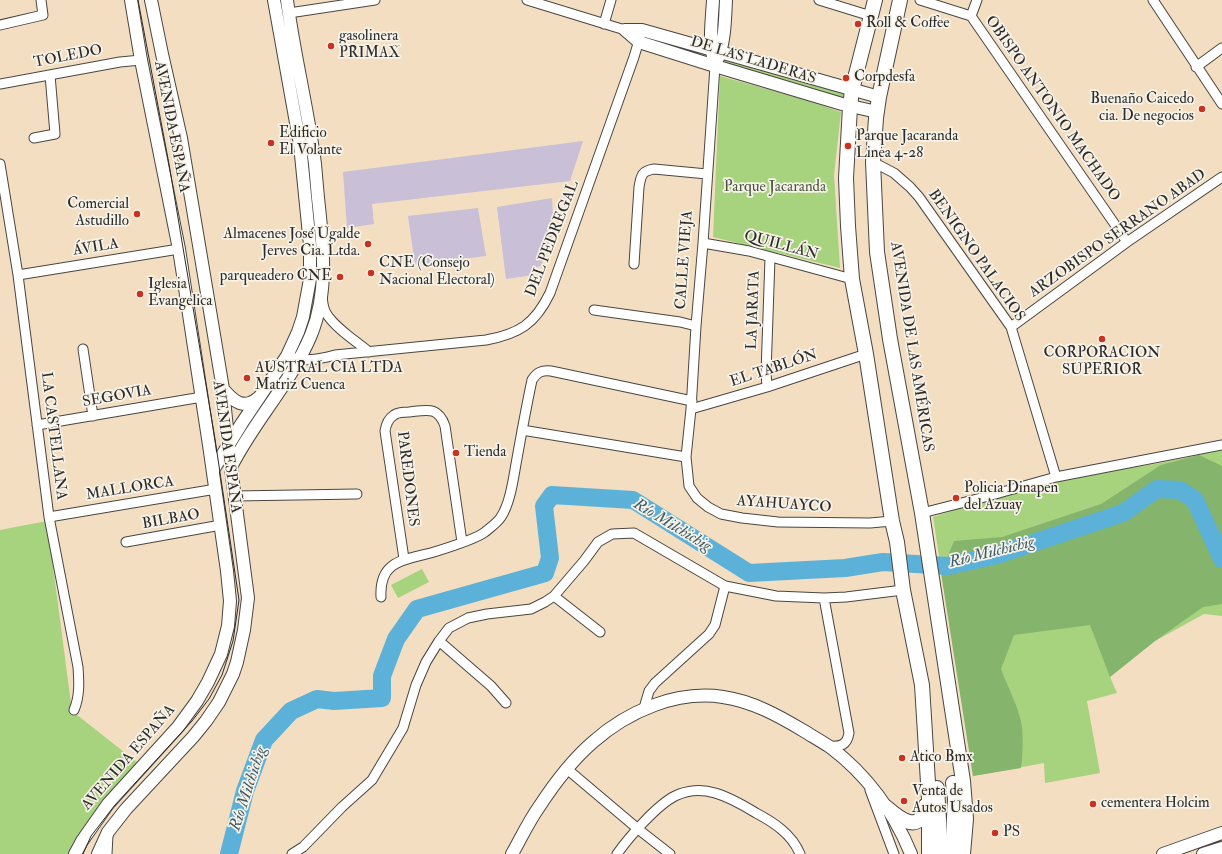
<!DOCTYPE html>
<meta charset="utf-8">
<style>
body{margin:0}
canvas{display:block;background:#f3dec2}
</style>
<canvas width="1222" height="854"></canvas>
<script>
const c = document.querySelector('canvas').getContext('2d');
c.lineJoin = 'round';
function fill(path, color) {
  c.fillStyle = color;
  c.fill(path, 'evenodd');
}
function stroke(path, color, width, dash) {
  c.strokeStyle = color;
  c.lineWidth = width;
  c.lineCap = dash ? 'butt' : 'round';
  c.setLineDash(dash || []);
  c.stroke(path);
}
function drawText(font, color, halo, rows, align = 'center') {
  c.font = font + ' "IM FELL Double Pica",serif';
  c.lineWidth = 3.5;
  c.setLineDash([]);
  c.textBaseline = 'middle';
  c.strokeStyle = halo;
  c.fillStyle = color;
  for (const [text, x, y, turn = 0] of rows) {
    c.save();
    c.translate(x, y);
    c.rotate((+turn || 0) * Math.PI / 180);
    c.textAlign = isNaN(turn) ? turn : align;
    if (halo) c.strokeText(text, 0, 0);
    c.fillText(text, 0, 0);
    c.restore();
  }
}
fill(new Path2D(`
 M583,141L570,181L372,204L374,224L347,228L343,172Z
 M552,198L554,230L541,266L533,268L534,275L506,279L497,207Z
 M478,208L486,256L415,265L408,216Z`), '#c9bfd7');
fill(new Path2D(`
 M724,56L847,91L845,101L721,66Z
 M720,76L806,100L841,112L834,175L840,268L713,237Z
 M1222,450V616L1204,614L1155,641L1110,677L1117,693L1087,701L1100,773L1045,783L1044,763L973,776L933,517L1045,481L1155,464Z
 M47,521L72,711L138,763L72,854H0V530Z
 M422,569L429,582L398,598L391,585Z`), '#a7d27e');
fill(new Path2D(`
 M1199,455L1222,466V604L1203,607L1155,641L1110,677L1090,625L1014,635L1001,669C1008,688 1019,707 1022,727C1023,740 1023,754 1021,768L973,776L941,573L954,541L1002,537L1101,504L1161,465Z`), '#85b46d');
stroke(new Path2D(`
 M229,854L245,791L264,740L291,711L317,699L334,701L382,698V676L396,639L417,609L545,573L550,558L544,506L552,495L633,500L749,573L845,568L883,562L948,566L997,555L1123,513L1157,489L1180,490L1195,500L1222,559`), '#5cb1d8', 18);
const street = new Path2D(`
 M527,0L625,30
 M819,0L871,16
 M920,0L971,16L1127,242
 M1153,0L1222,104
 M289,13L375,0
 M971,16L977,0
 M604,24L611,0
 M0,25L43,15L41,0
 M715,66L703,243L696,326L691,409L686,457L689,486L697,498L708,507L721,514L742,518L778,522L870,523L892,521
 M1196,67L1222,48
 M0,84L120,62L141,60
 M34,138L55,134L50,75
 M873,162L894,173L910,187L919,197L1011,327L1056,477
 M0,164L18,275L49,517L78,667C79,681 80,696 74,710
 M703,243L749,251L852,279
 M634,264L639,187C641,175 642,171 654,169L707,174
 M18,275L179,249
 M322,297C323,303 323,308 326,313C335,328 356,341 369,352
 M594,310L680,322L696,326
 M1011,327L1127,242L1222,177
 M83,349L93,416
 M295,358C308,362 323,358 335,355L486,340C519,334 535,324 550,293L634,57L640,37
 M767,387L766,373L770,258
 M691,409L767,387L866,354
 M37,425L202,397
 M522,430L686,457
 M235,496L357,494
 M922,513L981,498L1056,477L1222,445
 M49,517L216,489
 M126,542L221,525
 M404,559L385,431C386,424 388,419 394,415C398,412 404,412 409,412C427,410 438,406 445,426L462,542
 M554,596L600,632
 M381,597C379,559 406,560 434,552C447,548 476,539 485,532C490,528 498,522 501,517C510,503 513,481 516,464C521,436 526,408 532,380C537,372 542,370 551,371L692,401
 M824,598L849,733C847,745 841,747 829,746
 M439,641L491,686L506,703
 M644,708L649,691L655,683L709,634L715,625L725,586
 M567,769L638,829L670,854
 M870,790L894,854
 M107,854L108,835
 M292,854L303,847L342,807L372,780L403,728L416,685L426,662L439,641L449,628L468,618L487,614L531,609L545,602L554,596L584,561L598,542L612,534L634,533L725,586L776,596L824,598L846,597L903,590
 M617,854C629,837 657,805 675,796C687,790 702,789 715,793C729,797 743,805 756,813C773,822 792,834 800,854`);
const secondary = new Path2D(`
 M713,0C712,19 709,38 713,57
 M625,30L639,42L715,66L842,104L877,112
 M625,30H642L879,97
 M718,58C725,40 725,19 726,0
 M223,389C234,402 244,410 258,398
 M231,467C254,421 291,383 311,335C329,291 323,244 318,198C317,186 316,175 315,164C308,109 294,55 287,0
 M213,470L242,423L287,356L298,332L303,317L310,279V245L300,145L274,0
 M75,854L82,841L108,804L178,727L197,701L208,682L221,654L228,626L230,601L227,571L209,445L179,249L141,60L131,0
 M98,854L108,832L126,809L193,737L206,721L219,702L233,674L237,662L244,630L248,598L231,468L223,389L203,269L181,138L162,54L151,0
 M512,854C521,838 529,821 539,807C554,784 572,760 593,742C628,711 677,690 723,697C752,701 779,716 804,731C812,736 821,741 830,747C866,774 894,812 911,854
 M1163,854L1222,833
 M1203,854L1222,848`);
const primary = new Path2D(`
 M875,0L852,90L850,107L846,178L848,226L852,279L866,354L892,521L897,542L903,590L922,685L929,799V854
 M900,0L879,97L876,118L873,162L877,252L890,339L922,513L963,781L966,819L963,854
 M937,788L939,820V851
 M886,807C902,821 920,834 926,805
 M952,854L955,799L953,783`);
stroke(street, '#494642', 11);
stroke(secondary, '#494642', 14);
stroke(primary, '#494642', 16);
stroke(street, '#fff', 9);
stroke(secondary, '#fff', 12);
stroke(primary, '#fff', 14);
stroke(new Path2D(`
 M83,854L91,836L115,805L192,721L209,699L222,675L233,641L239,600L215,439L169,164L138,0`), '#2b2b2b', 1);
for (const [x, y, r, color] of [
 [858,24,4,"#c8321e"],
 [331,46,4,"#c8321e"],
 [846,78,4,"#c8321e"],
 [1202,109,4,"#c8321e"],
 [271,143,4,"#c8321e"],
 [848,146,4,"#c8321e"],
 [137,214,4,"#c8321e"],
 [368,244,4,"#c8321e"],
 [371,273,4,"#c8321e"],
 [340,277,4,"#c8321e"],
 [140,294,4,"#c8321e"],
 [1102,339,4,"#c8321e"],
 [247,378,4,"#c8321e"],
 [456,453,4,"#c8321e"],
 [956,498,4,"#c8321e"],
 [902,758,4,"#c8321e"],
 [904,801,4,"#c8321e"],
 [1093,804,4,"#c8321e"],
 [995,833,4,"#c8321e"]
]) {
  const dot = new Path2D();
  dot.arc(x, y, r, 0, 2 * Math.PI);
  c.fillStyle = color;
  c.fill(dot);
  stroke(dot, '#f7f3e8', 1.5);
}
drawText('15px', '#2b2b2b', '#f7f3e8', [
 ["Roll & Coffee",866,24],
 ["gasolinera",339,37],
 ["PRIMAX",339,54],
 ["Corpdesfa",854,78],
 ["Buenaño Caicedo",1194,100,"right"],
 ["cia. De negocios",1194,117,"right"],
 ["Edificio",279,134],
 ["El Volante",279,151],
 ["Parque Jacaranda",856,137],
 ["Linea 4-28",856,154],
 ["Comercial",129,205,"right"],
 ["Astudillo",129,222,"right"],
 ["Almacenes José Ugalde",360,235,"right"],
 ["Jerves Cia. Ltda.",360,252,"right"],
 ["CNE (Consejo",379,264],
 ["Nacional Electoral)",379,281],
 ["parqueadero CNE",332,277,"right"],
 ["Iglesia",148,285],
 ["Evangelica",148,302],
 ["CORPORACION",1102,354,"center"],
 ["SUPERIOR",1102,371,"center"],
 ["AUSTRAL CIA LTDA",255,369],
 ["Matriz Cuenca",255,386],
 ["Tienda",464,453],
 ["Policia Dinapen",964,489],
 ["del Azuay",964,506],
 ["Atico Bmx",910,758],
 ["Venta de",912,792],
 ["Autos Usados",912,809],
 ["cementera Holcim",1101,804],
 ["PS",1003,833]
], 'left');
drawText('15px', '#2b2b2b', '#f7f3e8', [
 ["TOLEDO",68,57,-11],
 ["DE LAS LADERAS",753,61,17],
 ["OBISPO ANTONIO MACHADO",1052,109,55],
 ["AVENIDA ESPAÑA",171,127,79],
 ["ARZOBISPO SERRANO ABAD",1118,234,-35],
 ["DEL PEDREGAL",553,239,-69],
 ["QUILLÁN",781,246,15],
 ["ÁVILA",96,248,-9],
 ["BENIGNO PALACIOS",976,256,55],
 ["CALLE VIEJA",685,260,-86],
 ["LA JARATA",754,310,-88],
 ["AVENIDA DE LAS AMÉRICAS",911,347,81],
 ["EL TABLÓN",774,369,-18],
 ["SEGOVIA",117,397,-10],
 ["LA CASTELLANA",53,436,83],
 ["AVENIDA ESPAÑA",226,447,82],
 ["PAREDONES",407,479,83],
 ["MALLORCA",130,489,-9],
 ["AYAHUAYCO",784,505,4],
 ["BILBAO",171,520,-10],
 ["AVENIDA ESPAÑA",129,758,-49]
]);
drawText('15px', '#4a5540', '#f7f3e8', [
 ["Parque Jacaranda",775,188]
]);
drawText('italic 16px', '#3c5a68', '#f7f3e8', [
 ["Río Milchichig",672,526,31],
 ["Río Milchichig",992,553,-14],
 ["Río Milchichig",249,789,-72]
]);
</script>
